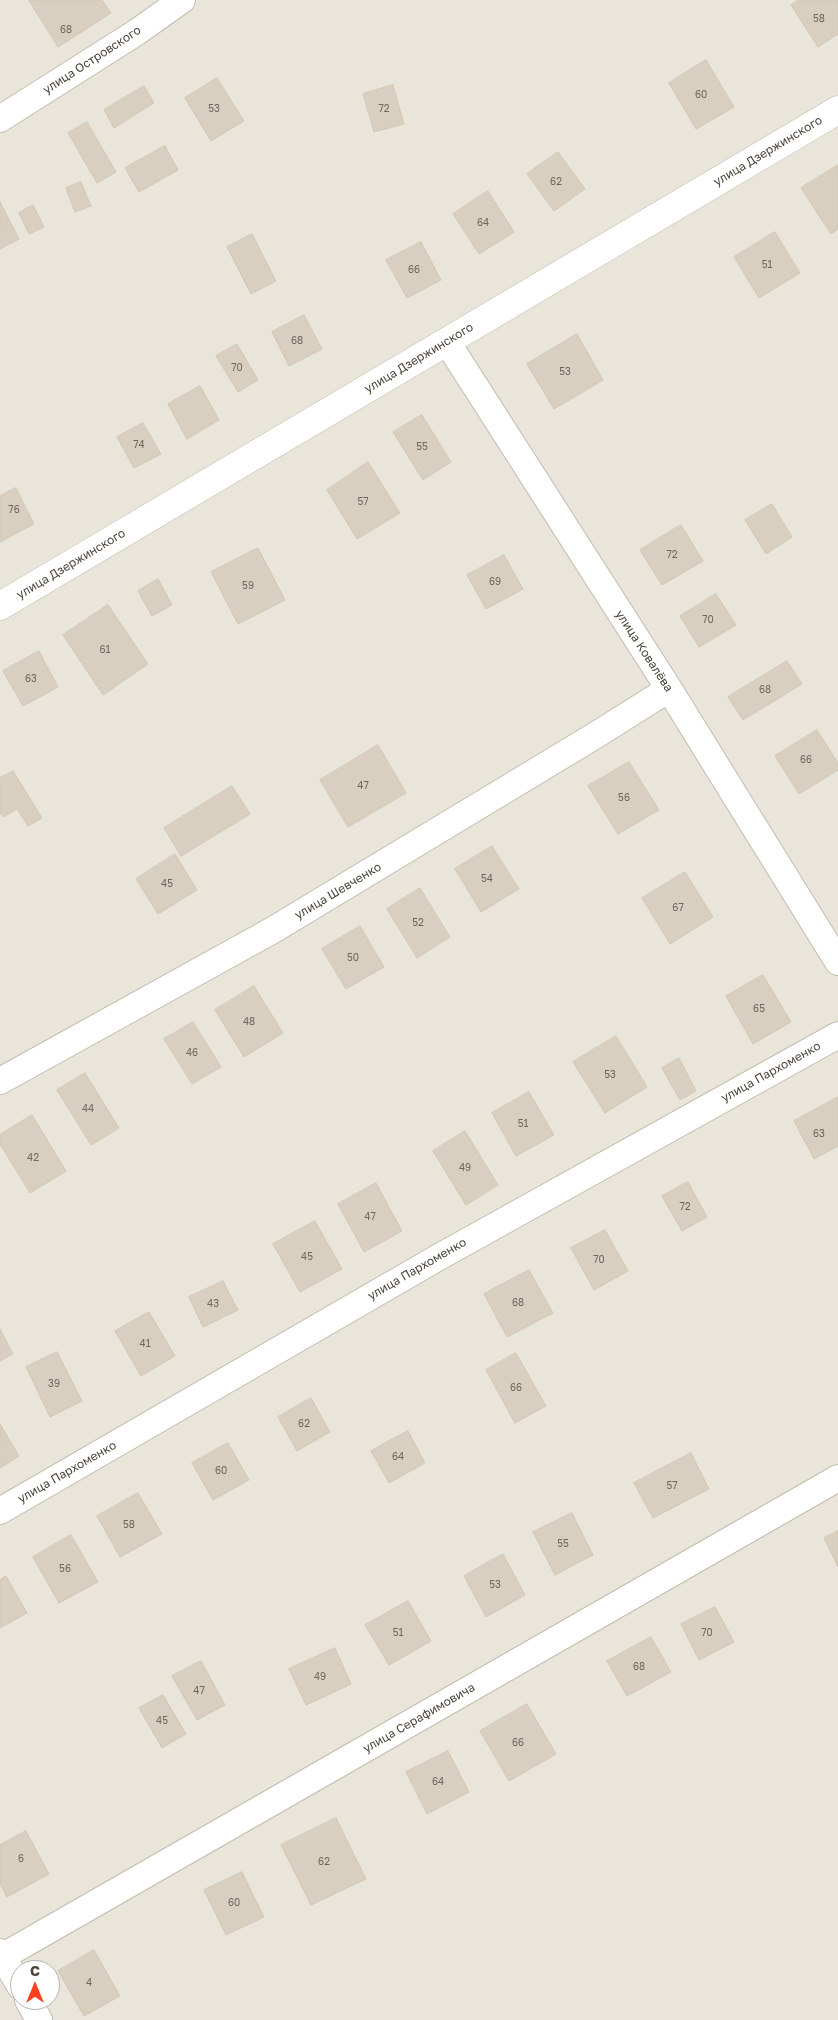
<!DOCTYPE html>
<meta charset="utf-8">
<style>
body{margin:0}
#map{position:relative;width:838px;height:2020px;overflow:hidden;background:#f6f3ec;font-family:"Golos Text",sans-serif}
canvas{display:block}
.north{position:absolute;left:10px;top:1960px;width:50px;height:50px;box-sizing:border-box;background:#fff;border:1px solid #b7b4b0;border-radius:50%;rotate:0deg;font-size:14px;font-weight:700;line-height:20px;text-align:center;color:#4b4439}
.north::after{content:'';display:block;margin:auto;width:18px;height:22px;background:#fc3f1d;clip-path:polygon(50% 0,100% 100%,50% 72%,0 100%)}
</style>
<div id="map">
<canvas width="838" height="2020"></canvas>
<div class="north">С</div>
</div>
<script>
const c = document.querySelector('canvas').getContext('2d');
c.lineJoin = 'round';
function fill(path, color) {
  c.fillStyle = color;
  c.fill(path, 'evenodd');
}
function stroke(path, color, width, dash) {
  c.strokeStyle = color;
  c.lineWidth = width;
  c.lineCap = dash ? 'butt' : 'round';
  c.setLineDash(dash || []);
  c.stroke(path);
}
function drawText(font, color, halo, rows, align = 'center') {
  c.font = font + ' "Golos Text",sans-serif';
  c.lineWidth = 5;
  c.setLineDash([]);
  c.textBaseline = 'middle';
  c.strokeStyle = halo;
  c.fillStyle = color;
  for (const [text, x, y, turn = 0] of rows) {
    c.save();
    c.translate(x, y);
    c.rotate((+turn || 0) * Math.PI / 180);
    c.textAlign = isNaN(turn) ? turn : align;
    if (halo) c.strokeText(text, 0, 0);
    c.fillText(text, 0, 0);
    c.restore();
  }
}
fill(new Path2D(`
 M0,0H838V2020H0ZM20,1970H50V2000H20Z`), '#eae5da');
const building = new Path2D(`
 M30,0H102L111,13L58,47L29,1Z
 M799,0H838V34L818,47L791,5Z
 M706,60L734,107L696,129L669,83Z
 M217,78L244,121L211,141L185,98Z
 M393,85L404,124L374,132L363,94Z
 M144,86L154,103L114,128L104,110Z
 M87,122L116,172L97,183L68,133Z
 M165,146L178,170L139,192L125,168Z
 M558,152L585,189L554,211L527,174Z
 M838,165V229L831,234L801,188Z
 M81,182L91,206L75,212L66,188Z
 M488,191L514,232L479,254L453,214Z
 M0,202L19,239L0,249Z
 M33,205L44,227L29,234L19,213Z
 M775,232L800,273L759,298L734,257Z
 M252,234L276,281L251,294L227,247Z
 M421,242L441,280L407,298L386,260Z
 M304,315L322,349L289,366L272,332Z
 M577,334L603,380L554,409L527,364Z
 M237,344L258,380L238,392L216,356Z
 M200,386L219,420L187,439L168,404Z
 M422,415L451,462L423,480L393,432Z
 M143,423L161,454L134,468L117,437Z
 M368,462L400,513L357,539L327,490Z
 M16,488L34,524L0,542V496Z
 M772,504L792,537L766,554L745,520Z
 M681,525L703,561L662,585L640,550Z
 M258,548L285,600L238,624L211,572Z
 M504,555L523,589L486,609L467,575Z
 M158,579L172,605L152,616L138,591Z
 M716,594L736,625L699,647L680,616Z
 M108,605L148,664L103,695L63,635Z
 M39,651L58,687L23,706L3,671Z
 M787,661L802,684L743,720L728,697Z
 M817,730L838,763V770L799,794L775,756Z
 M378,745L406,793L348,827L320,780Z
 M629,762L659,810L618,834L588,786Z
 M13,771L42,818L28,826L17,809L3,817L0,813V778Z
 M232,786L250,814L181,856L164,828Z
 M492,846L519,889L481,912L455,869Z
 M175,854L197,890L158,914L136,879Z
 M685,872L713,917L670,944L642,898Z
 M420,888L450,937L417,958L387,909Z
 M360,926L384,967L346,989L322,949Z
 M763,975L791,1022L753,1044L726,996Z
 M254,986L283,1033L244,1057L215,1010Z
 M193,1022L221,1067L192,1084L164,1039Z
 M616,1036L647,1087L605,1113L573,1062Z
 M679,1058L696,1091L680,1100L662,1068Z
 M85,1073L119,1128L91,1145L57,1090Z
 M529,1092L554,1135L516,1156L492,1113Z
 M838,1097V1146L814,1159L794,1121Z
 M32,1115L66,1171L30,1193L0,1144V1135Z
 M465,1131L498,1185L466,1205L433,1151Z
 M688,1182L707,1217L682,1231L662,1196Z
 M376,1183L402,1231L364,1252L338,1204Z
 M315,1221L342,1269L300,1292L273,1244Z
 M605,1230L628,1271L594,1290L571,1248Z
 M529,1270L553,1313L507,1337L484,1294Z
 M223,1281L238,1310L203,1327L189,1297Z
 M149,1312L175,1356L141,1376L115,1331Z
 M0,1329L13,1354L0,1361Z
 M57,1352L82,1401L50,1417L26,1367Z
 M516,1353L546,1406L515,1423L486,1370Z
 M311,1398L330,1432L297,1451L278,1417Z
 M0,1424L19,1456L0,1468Z
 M408,1431L425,1463L389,1483L371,1451Z
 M228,1443L249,1480L213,1500L192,1463Z
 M691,1453L709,1489L653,1518L634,1483Z
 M138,1493L162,1534L120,1557L97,1516Z
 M572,1513L593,1555L555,1575L533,1532Z
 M838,1531V1567L824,1538Z
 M71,1535L98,1582L59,1603L33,1557Z
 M503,1554L525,1595L486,1617L464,1576Z
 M6,1576L27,1613L0,1628V1580Z
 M408,1601L431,1641L389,1665L365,1625Z
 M715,1607L734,1642L699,1660L681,1624Z
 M651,1637L671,1672L627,1696L607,1661Z
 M335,1648L351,1684L306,1705L289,1669Z
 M201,1661L225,1705L197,1720L172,1676Z
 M163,1695L186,1734L162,1748L139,1708Z
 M527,1704L556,1754L509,1781L480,1731Z
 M448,1751L469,1792L427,1814L406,1772Z
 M336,1818L366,1879L311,1905L281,1845Z
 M26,1831L49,1874L7,1897L0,1884V1845Z
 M242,1872L264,1917L226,1935L204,1890Z
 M94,1950L120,1996L84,2016L58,1971Z`);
fill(building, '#d8cfc1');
stroke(building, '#d3c7b4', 1);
const minor = new Path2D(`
 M0,119L137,32L182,0
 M447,342L669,689L838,962
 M0,1081L273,930L596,735L669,689
 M0,1511L439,1257L838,1035
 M0,1952L20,1986
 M0,1958L838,1478
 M28,2000L39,2020`);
const tertiary = new Path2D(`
 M0,606L838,110`);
stroke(minor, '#c2bbae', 28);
stroke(tertiary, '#c2bbae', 29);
stroke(minor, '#fff', 26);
stroke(tertiary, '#fff', 28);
drawText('10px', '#6e675b', null, [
 ["58",819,19],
 ["68",66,30],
 ["60",701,95],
 ["53",214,109],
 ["72",384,109],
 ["62",556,182],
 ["64",483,223],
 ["51",767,265],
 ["66",414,270],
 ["68",297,341],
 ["70",237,368],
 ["53",565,372],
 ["74",139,445],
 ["55",422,447],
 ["57",363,502],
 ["76",14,510],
 ["72",672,555],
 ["69",495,582],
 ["59",248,586],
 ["70",708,620],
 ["61",105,650],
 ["63",31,679],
 ["68",765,690],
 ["66",806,760],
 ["47",363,786],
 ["56",624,798],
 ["54",487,879],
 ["45",167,884],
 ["67",678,908],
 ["52",418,923],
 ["50",353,958],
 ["65",759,1009],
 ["48",249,1022],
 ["46",192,1053],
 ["53",610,1075],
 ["44",88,1109],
 ["51",523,1124],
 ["63",819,1134],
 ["42",33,1158],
 ["49",465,1168],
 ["72",685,1207],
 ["47",370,1217],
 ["45",307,1257],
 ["70",599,1260],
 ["68",518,1303],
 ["43",213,1304],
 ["41",145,1344],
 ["39",54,1384],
 ["66",516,1388],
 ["62",304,1424],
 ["64",398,1457],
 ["60",221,1471],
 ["57",672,1486],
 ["58",129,1525],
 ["55",563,1544],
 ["56",65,1569],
 ["53",495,1585],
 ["51",398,1633],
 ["70",707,1633],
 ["68",639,1667],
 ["49",320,1677],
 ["47",199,1691],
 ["45",162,1721],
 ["66",518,1743],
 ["64",438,1782],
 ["6",21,1859],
 ["62",324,1862],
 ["60",234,1903],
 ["4",89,1983]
]);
drawText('12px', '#4b4439', '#fff', [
 ["улица Островского",92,60,-33],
 ["улица Дзержинского",768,151,-31],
 ["улица Дзержинского",419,358,-31],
 ["улица Дзержинского",71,564,-31],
 ["улица Ковалёва",644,651,57],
 ["улица Шевченко",338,891,-31],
 ["улица Пархоменко",771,1072,-29],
 ["улица Пархоменко",417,1269,-30],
 ["улица Пархоменко",67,1472,-30],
 ["улица Серафимовича",419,1718,-30]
]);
</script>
